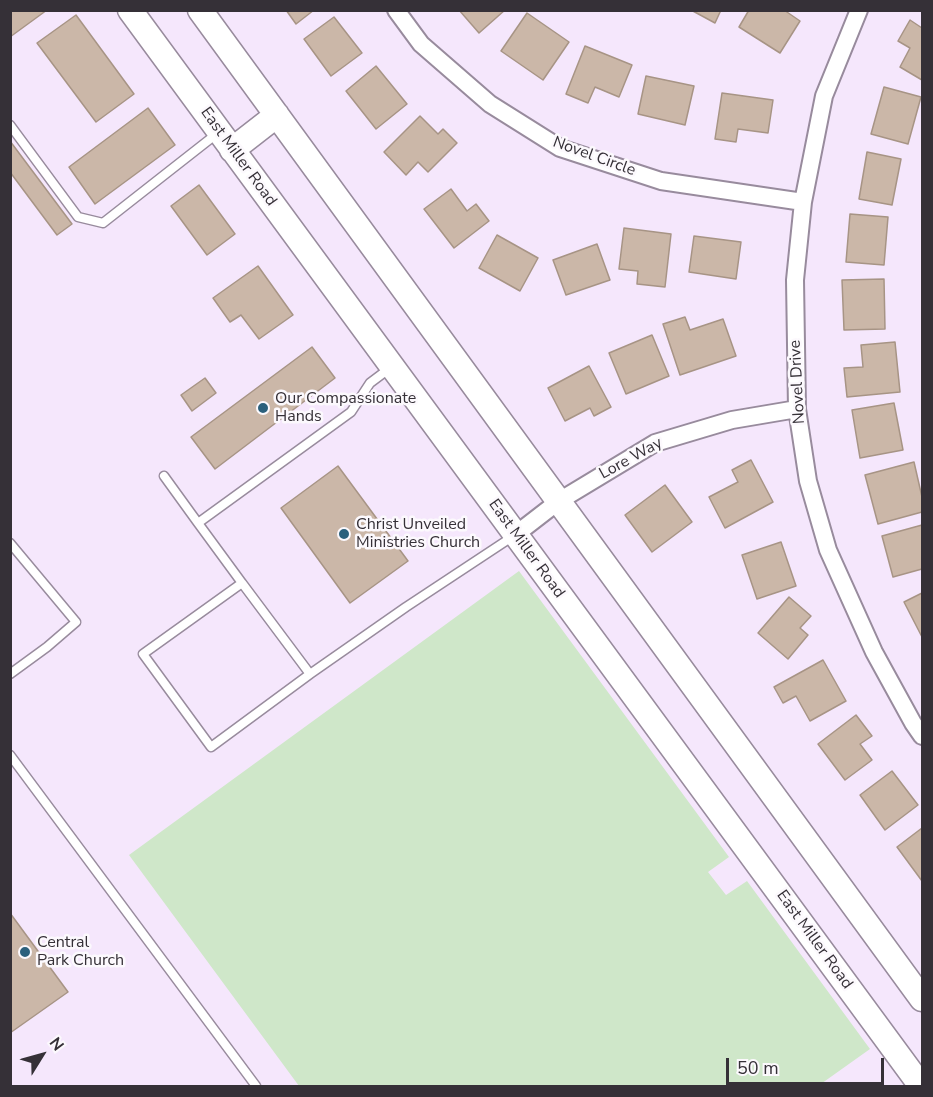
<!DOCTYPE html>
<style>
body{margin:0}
#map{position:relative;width:933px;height:1097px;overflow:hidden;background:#f5e7fc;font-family:"Nunito Sans",sans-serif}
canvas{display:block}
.frame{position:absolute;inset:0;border:12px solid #353037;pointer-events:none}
.north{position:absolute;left:12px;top:1025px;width:60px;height:60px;-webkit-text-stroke:4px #fcf9fd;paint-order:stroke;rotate:53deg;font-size:16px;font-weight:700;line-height:24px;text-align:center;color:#353037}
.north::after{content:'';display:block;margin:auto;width:21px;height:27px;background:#353037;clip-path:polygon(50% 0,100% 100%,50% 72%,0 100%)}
.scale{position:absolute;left:726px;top:1058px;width:158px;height:27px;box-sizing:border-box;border:3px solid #353037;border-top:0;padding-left:8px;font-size:18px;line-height:21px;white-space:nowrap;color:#353037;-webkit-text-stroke:4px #fcf9fd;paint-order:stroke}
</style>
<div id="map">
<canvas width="933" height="1097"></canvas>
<div class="frame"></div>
<div class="north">N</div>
<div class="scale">50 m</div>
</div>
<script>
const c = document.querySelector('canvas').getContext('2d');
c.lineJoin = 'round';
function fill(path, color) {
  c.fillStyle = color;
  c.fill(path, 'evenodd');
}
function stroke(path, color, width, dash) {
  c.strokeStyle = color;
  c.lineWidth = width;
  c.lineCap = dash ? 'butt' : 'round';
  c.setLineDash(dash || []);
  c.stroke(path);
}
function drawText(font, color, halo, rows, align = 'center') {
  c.font = font + ' "Nunito Sans",sans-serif';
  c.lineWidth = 5;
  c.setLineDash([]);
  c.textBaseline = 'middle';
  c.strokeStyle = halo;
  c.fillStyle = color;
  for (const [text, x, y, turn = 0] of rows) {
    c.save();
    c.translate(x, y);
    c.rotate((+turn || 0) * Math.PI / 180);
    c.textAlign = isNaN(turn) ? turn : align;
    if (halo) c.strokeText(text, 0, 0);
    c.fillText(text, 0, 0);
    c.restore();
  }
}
fill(new Path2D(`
 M519,571L729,857L708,872L726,895L747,881L870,1049L818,1086H299L129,855Z`), '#cfe7c9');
const building = new Path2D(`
 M10,10H47L10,37Z
 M286,10H314L296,24Z
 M459,10H505L479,33Z
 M691,10H721L715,23Z
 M749,10H784L800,21L780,53L739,27Z
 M527,13L569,42L543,80L501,51Z
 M76,15L134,94L96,122L37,43Z
 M334,17L362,53L331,76L304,39Z
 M910,20L922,28V80L900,67L910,48L898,41Z
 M585,46L632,65L619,97L595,87L588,103L566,94Z
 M376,66L407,104L376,129L346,91Z
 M646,76L694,86L685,125L638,114Z
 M884,87L921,97L908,144L871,134Z
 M722,93L773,100L768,133L738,129L736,142L715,139Z
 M148,108L175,145L95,204L69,167Z
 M420,116L438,134L443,129L457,143L428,172L418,162L406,175L384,152Z
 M10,141L72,224L57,235L10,172Z
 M867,152L901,159L892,205L859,199Z
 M199,185L235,234L207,255L171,206Z
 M451,189L467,211L476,204L489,221L454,248L424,209Z
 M850,214L888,217L884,265L846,262Z
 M624,228L671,234L665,287L637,284L638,271L619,269Z
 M497,235L538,258L520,291L479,268Z
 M694,236L741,242L736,279L689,272Z
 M597,244L610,280L566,295L553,260Z
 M258,266L293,315L259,339L241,315L230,322L213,298Z
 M884,279L885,329L844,330L842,280Z
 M685,317L690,330L723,319L736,356L680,375L663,324Z
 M652,335L669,376L626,394L609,353Z
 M895,342L900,392L847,397L844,368L863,367L861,345Z
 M312,347L335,378L215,469L191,437Z
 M589,366L611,407L594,416L590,408L565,421L548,388Z
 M205,378L216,393L192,411L181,395Z
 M894,403L903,450L860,458L852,410Z
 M751,460L773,502L725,528L709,497L738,482L732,470Z
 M914,462L922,497V512L878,524L865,475Z
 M338,466L408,561L350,603L281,508Z
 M665,485L692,522L652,552L625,515Z
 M922,525V569L893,577L882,536Z
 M781,542L796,586L757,599L742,555Z
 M922,593V637L904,602Z
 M789,597L811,616L800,628L808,635L788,659L758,633Z
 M823,660L846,701L810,721L796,696L783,703L774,687Z
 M856,715L872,736L860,744L872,760L845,780L818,744Z
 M892,771L918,805L885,830L860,795Z
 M922,828V881L897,847Z
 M10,913L68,992L10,1033Z`);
fill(building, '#cbb7a8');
stroke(building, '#a79485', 1.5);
const service = new Path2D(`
 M10,125L78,217L103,223L219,132
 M390,368L370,383L351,412L198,523L242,583L143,654L211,747L310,674L406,607L515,535
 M164,476L198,523
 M10,543L76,622L47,647L10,674
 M242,583L310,674
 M10,755L256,1086`);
const minor = new Path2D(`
 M396,10L421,44L490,104L560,148L661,181L803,202
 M859,10L824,96L803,202L795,280L797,409L808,481L828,550L874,652L913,723L922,736
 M515,535L559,501L655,443L732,420L797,409`);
const secondary = new Path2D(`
 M130,10L921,1086
 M200,10L922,999
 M232,150L277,115`);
stroke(service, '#988b9d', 11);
stroke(minor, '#988b9d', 20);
stroke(secondary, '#988b9d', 27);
stroke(service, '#fff', 8);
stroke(minor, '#fff', 16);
stroke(secondary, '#fff', 24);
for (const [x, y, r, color] of [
 [263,408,6,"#2b607c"],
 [344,534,6,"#2b607c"],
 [25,952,6,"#2b607c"]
]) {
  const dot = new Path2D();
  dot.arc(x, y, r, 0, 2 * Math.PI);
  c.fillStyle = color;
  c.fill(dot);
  stroke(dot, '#fcf9fd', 2);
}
drawText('16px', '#353037', '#fcf9fd', [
 ["East Miller Road",238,157,54],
 ["Novel Circle",594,157,20],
 ["Novel Drive",798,382,-93],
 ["Lore Way",631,459,-29],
 ["East Miller Road",526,549,54],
 ["East Miller Road",814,940,54]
]);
drawText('16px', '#353037', '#fcf9fd', [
 ["Our Compassionate",275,399],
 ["Hands",275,417],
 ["Christ Unveiled",356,525],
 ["Ministries Church",356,543],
 ["Central",37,943],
 ["Park Church",37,961]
], 'left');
</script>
